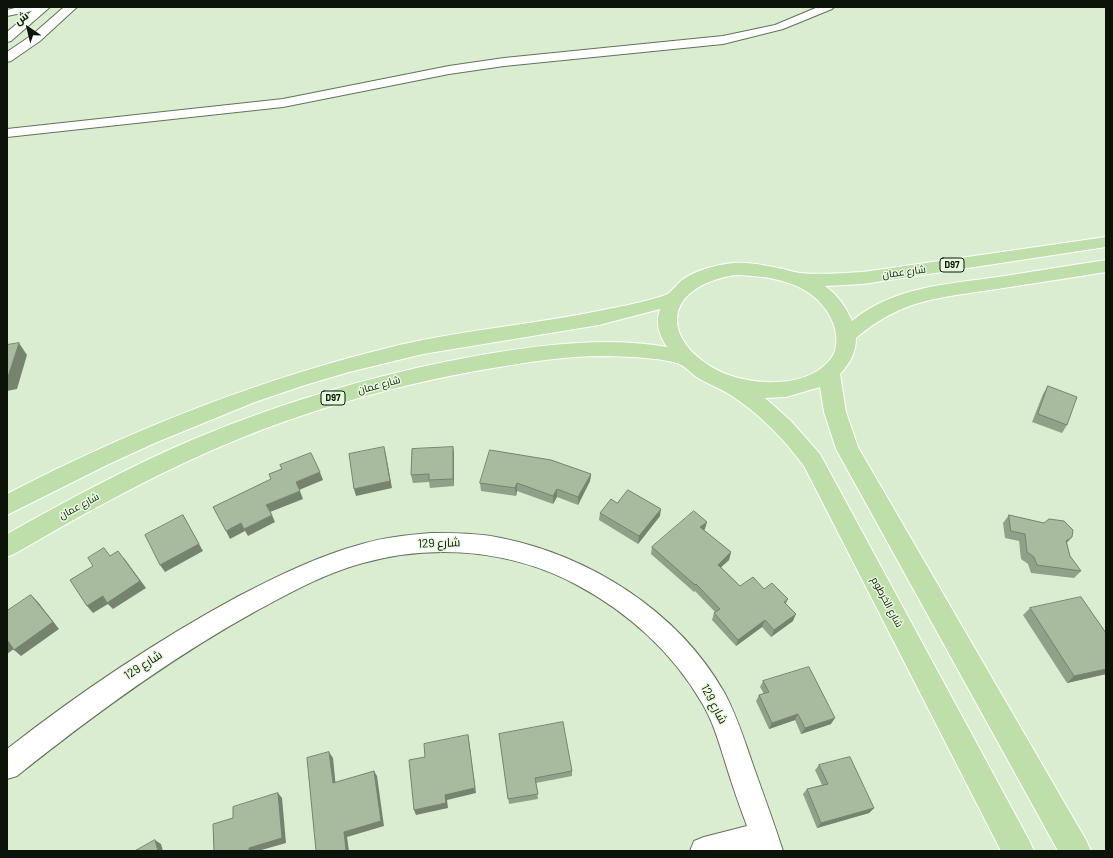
<!DOCTYPE html>
<meta charset="utf-8">
<style>
body{margin:0}
#map{position:relative;width:1113px;height:858px;overflow:hidden;background:#daedd0;font-family:Barlow,Cairo,sans-serif}
canvas{display:block}
.frame{position:absolute;inset:0;border:8px solid #0c1309;pointer-events:none}
.north{position:absolute;left:8px;top:8px;width:40px;height:40px;-webkit-text-stroke:3px #e7fadd;paint-order:stroke;rotate:325deg;font-size:11px;font-weight:700;line-height:16px;text-align:center;color:#0c1309}
.north::after{content:'';display:block;margin:auto;width:14px;height:18px;background:#0c1309;clip-path:polygon(50% 0,100% 100%,50% 72%,0 100%)}
</style>
<div id="map">
<canvas width="1113" height="858"></canvas>
<div class="frame"></div>
<div class="north">ش</div>
</div>
<script>
const c = document.querySelector('canvas').getContext('2d');
c.lineJoin = 'round';
function stroke(path, color, width, dash) {
  c.strokeStyle = color;
  c.lineWidth = width;
  c.lineCap = dash ? 'butt' : 'round';
  c.setLineDash(dash || []);
  c.stroke(path);
}
function fill(path, color) {
  c.fillStyle = color;
  c.fill(path, 'evenodd');
}
function drawText(font, color, halo, rows, align = 'center') {
  c.font = font + ' Barlow,Cairo,sans-serif';
  c.lineWidth = 3;
  c.setLineDash([]);
  c.textBaseline = 'middle';
  c.strokeStyle = halo;
  c.fillStyle = color;
  for (const [text, x, y, turn = 0] of rows) {
    c.save();
    c.translate(x, y);
    c.rotate((+turn || 0) * Math.PI / 180);
    c.textAlign = isNaN(turn) ? turn : align;
    if (halo) c.strokeText(text, 0, 0);
    c.fillText(text, 0, 0);
    c.restore();
  }
}
const minor = new Path2D(`
 M19,7H50L11,41L7,42V32L32,11L7,16V10Z
 M64,7H77L40,41L11,61L7,62V52L32,35Z
 M818,7H834L832,9L783,29L723,44L504,66L449,74L283,107L7,137V129L283,99L449,66L504,58L723,36L775,25Z
 M431,533C455,533 478,533 501,538C590,556 678,611 724,692C737,716 745,742 754,768C764,796 774,823 783,851H690L694,841L704,837L747,826C740,807 733,788 727,768C720,746 714,723 702,703C673,653 628,612 577,585C512,550 434,543 363,563C325,573 290,593 256,611C171,658 93,715 17,776L7,779V749C80,692 156,641 237,597C277,576 318,556 362,544C385,537 408,535 431,533Z`);
const major = new Path2D(`
 M1106,237V247L863,284L825,286C837,294 846,307 852,321C892,287 948,284 998,277C1034,271 1070,266 1106,260V272C1070,278 1034,283 997,289C940,298 903,298 856,338C856,353 850,363 840,374L846,412L858,447L1086,840L1091,851H1058L836,449L824,412L820,387L786,397L765,398L790,420L820,454L1029,840L1034,851H1001L804,466C783,438 759,413 729,394C719,388 708,384 698,378C692,374 687,368 681,365C666,357 613,356 595,356C553,357 511,365 470,372C380,389 291,415 208,452C142,481 78,517 16,553L7,557V534C68,500 130,466 194,439C290,399 391,370 493,353C550,344 609,337 667,347C659,335 655,323 660,309L599,325L423,354L349,372L305,385L255,402L157,442L109,464L7,515V494C132,429 262,378 399,345C468,329 539,324 608,309C619,307 663,298 669,293C674,289 677,284 682,280C696,270 716,265 733,263C748,262 764,265 778,268C785,269 792,272 800,273C821,275 842,273 863,272ZM735,275C774,276 818,283 834,325C837,335 838,348 832,357C809,390 750,386 719,371C702,362 683,348 678,328C671,294 709,279 735,275Z`);
stroke(minor, '#627359', 2);
stroke(major, '#fff', 2);
fill(minor, '#fff');
fill(major, '#bedfaa');
fill(new Path2D(`
 M1048,386L1067,425L1062,433L1032,422L1043,394Z
 M453,447L454,454V486L430,488L429,482L413,483L411,475Z
 M591,474L590,481L578,505L557,497L553,504L517,491L516,496L481,491L480,483Z
 M617,503L660,516L638,544L599,520L600,513Z
 M1009,515L1067,543L1070,556L1081,571L1074,578L1031,573L1028,564L1021,559L1019,541L1005,538L1003,523Z
 M705,529L704,530L731,552L729,560L721,567L740,586L764,589L788,599L786,604L793,621L771,637L762,627L736,646L712,620L714,613L715,612L695,591L694,592L651,554L652,547Z
 M1030,608L1106,674L1067,683L1023,615Z
 M763,681L831,724L801,734L795,720L769,729L756,701L759,695L764,694L760,687Z
 M499,734L572,771V776L536,783L538,799L509,804Z
 M819,765L874,808L869,813L817,828L803,794L807,789L822,785L815,770Z`), '#90a189');
fill(new Path2D(`
 M19,343L27,355L17,389L7,391V378Z
 M384,447L386,455L392,488L356,496L354,489Z
 M453,447L454,454V486L453,479Z
 M320,472L323,480L299,490L296,482Z
 M591,474L590,481L578,505V497Z
 M517,483V491L516,496L515,488Z
 M557,489V497L553,504V496Z
 M300,491L303,499L270,512L266,505Z
 M661,509L660,516L638,544L639,536Z
 M183,515L203,551L165,572L160,565Z
 M272,515L275,522L248,536L244,529Z
 M707,522L705,529L698,535L700,527Z
 M241,523L245,531L230,539L226,531Z
 M1072,537L1065,545L1066,541Z
 M731,552L729,560L716,572L718,565Z
 M124,558L146,588L113,609L108,604L93,613L87,606Z
 M31,595L38,602L59,629L21,656L14,650Z
 M796,614L793,621L771,637L774,630Z
 M765,620L762,627L736,646L738,640Z
 M8,641L15,648L7,654V642Z
 M1106,669V674L1067,683L1074,676Z
 M798,714L795,720L769,729L772,723Z
 M835,718L831,724L801,734L805,728Z
 M468,735L469,741L476,793L447,800L448,808L416,815L414,810L445,795Z
 M329,752L333,758L336,788L333,783Z
 M374,771L377,776L384,826L347,837L349,851H342L344,832Z
 M278,793L282,798L286,843L258,851H249V848Z
 M874,808L869,813L817,828L821,823Z
 M155,840L161,844L163,851H158Z`), '#76836f');
const building = new Path2D(`
 M19,343L8,377L7,378V345Z
 M1048,386L1077,397L1067,425L1038,414Z
 M384,447L390,481L354,489L349,454Z
 M453,447V479L429,480V474L411,475L412,449Z
 M490,450L551,460L591,474L578,497L557,489L553,496L517,483L515,488L480,483Z
 M311,453L320,472L296,482L300,491L266,505L272,515L244,529L241,523L226,531L213,507L271,479L269,474L282,469L280,465Z
 M628,490L661,509L639,536L600,513L611,499L617,503Z
 M694,511L707,522L700,527L731,552L718,565L740,586L753,577L764,589L772,583L788,599L784,602L796,614L774,630L765,620L738,640L714,613L720,609L696,584L695,585L652,547Z
 M183,515L199,544L160,565L145,535Z
 M1009,515L1044,523L1049,519L1064,521L1073,530L1072,537L1066,541L1070,556L1081,571L1037,565L1034,557L1027,552L1025,534L1011,531Z
 M104,548L110,556L118,551L140,581L107,603L103,596L87,606L70,580L93,566L88,558Z
 M31,595L53,622L14,650L8,641L7,642V611Z
 M1081,597L1106,633V669L1074,676L1030,608Z
 M809,667L835,718L805,728L798,714L772,723L759,695L769,692L763,681Z
 M563,722L572,771L535,778L538,794L508,799L499,734Z
 M468,735L475,788L445,795L446,803L414,810L409,760L425,757L424,744Z
 M329,752L333,783L374,771L381,821L344,832L346,850L342,851H316L307,758Z
 M850,757L874,808L821,823L807,789L828,784L819,765Z
 M278,793L282,838L249,848V851H214L213,824L233,818V807Z
 M155,840L158,851H135Z`);
fill(building, '#a8bb9f');
stroke(building, '#76836f', 1);
for (const [x, y, w] of [
 [952,265,24],
 [333,398,24]
]) {
  const box = new Path2D();
  box.roundRect(x - w / 2, y - 7, w, 14, 3);
  c.fillStyle = '#e7fadd';
  c.fill(box);
  stroke(box, '#0c1309', 1);
}
drawText('bold 9px', '#0c1309', null, [
 ["D97",952,265],
 ["D97",333,398]
]);
drawText('10px', '#0c1309', '#e7fadd', [
 ["شارع عمان",904,272,-8],
 ["شارع عمان",379,385,-15],
 ["شارع عمان",79,506,-28],
 ["شارع الخرطوم",887,602,62]
]);
drawText('12px', '#0c1309', '#e7fadd', [
 ["شارع 129",439,543,-2],
 ["شارع 129",143,665,-33],
 ["شارع 129",714,704,62]
]);
</script>
